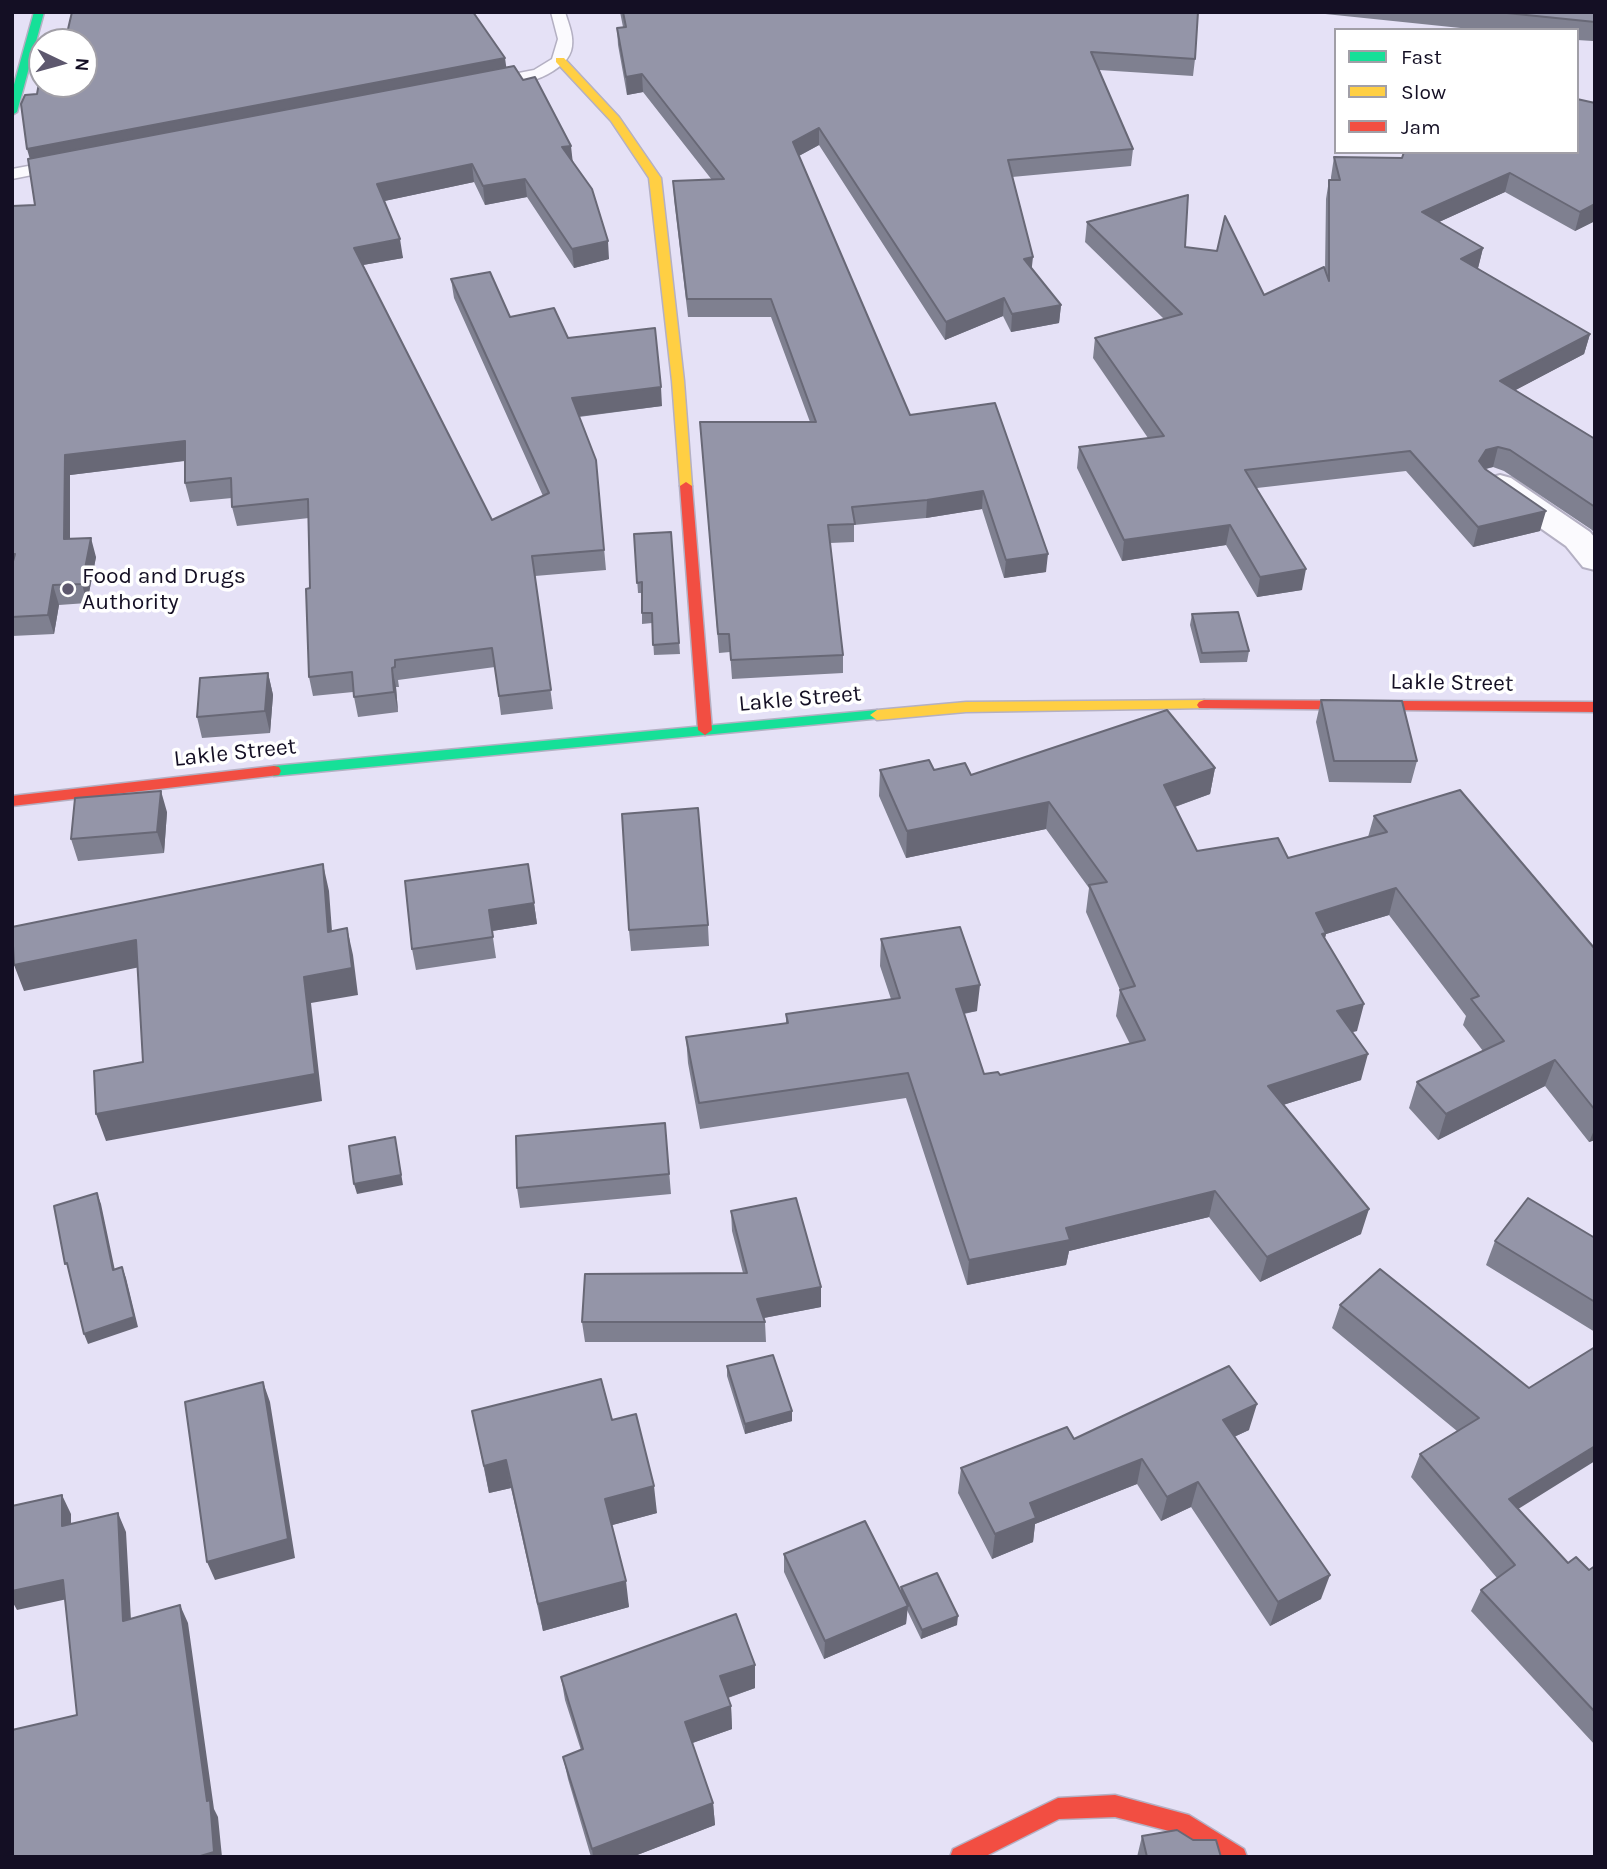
<!DOCTYPE html>
<style>
body{margin:0}
#map{position:relative;width:1607px;height:1869px;overflow:hidden;background:#e5e1f6;font-family:Karla,sans-serif}
canvas{display:block}
.frame{position:absolute;inset:0;border:14px solid #140f24;pointer-events:none}
.legend{position:absolute;left:1334px;top:28px;width:245px;height:126px;box-sizing:border-box;background:#fff;border:2px solid #a19fa7;margin:0;padding:9px 12px;list-style:none;font-size:21px;color:#140f24}
.legend li{display:flex;align-items:center;gap:14px;height:35px}
.legend b{width:35px;border:2px solid #a19fa7}
.north{position:absolute;left:28px;top:28px;width:70px;height:70px;box-sizing:border-box;background:#fff;border:2px solid #a19fa7;border-radius:50%;rotate:95deg;font-size:19px;font-weight:700;line-height:28px;text-align:center;color:#140f24}
.north::after{content:'';display:block;margin:auto;width:24px;height:32px;background:#5d586e;clip-path:polygon(50% 0,100% 100%,50% 72%,0 100%)}
</style>
<div id="map">
<canvas width="1607" height="1869"></canvas>
<div class="frame"></div>
<ul class="legend">
<li><b style="height:9px;background:#16e098"></b>Fast</li>
<li><b style="height:9px;background:#ffcf43"></b>Slow</li>
<li><b style="height:9px;background:#f24e42"></b>Jam</li>
</ul>
<div class="north">N</div>
</div>
<script>
const c = document.querySelector('canvas').getContext('2d');
c.lineJoin = 'round';
function stroke(path, color, width, dash) {
  c.strokeStyle = color;
  c.lineWidth = width;
  c.lineCap = dash ? 'butt' : 'round';
  c.setLineDash(dash || []);
  c.stroke(path);
}
function fill(path, color) {
  c.fillStyle = color;
  c.fill(path, 'evenodd');
}
function drawText(font, color, halo, rows, align = 'center') {
  c.font = font + ' Karla,sans-serif';
  c.lineWidth = 7;
  c.setLineDash([]);
  c.textBaseline = 'middle';
  c.strokeStyle = halo;
  c.fillStyle = color;
  for (const [text, x, y, turn = 0] of rows) {
    c.save();
    c.translate(x, y);
    c.rotate((+turn || 0) * Math.PI / 180);
    c.textAlign = isNaN(turn) ? turn : align;
    if (halo) c.strokeText(text, 0, 0);
    c.fillText(text, 0, 0);
    c.restore();
  }
}
const lane = new Path2D(`
 M551,12H565C569,25 575,38 571,51C563,76 511,91 488,85L485,82L488,79L534,70L552,59L558,39Z
 M61,160L67,162L69,165L67,168L12,179V169Z`);
const street = new Path2D(`
 M1500,475L1511,478L1590,532L1595,538V570L1583,567L1566,546L1489,492L1484,485L1489,478Z`);
const fast = new Path2D(`
 M34,12H44L17,112L12,115V92Z
 M877,710L884,715L882,718L274,776L267,771L274,766Z`);
const slow = new Path2D(`
 M556,58H564L619,117L661,178L684,381L692,486L691,489L686,490L680,486L672,381L649,178L611,121L556,62Z
 M1204,700L1209,702L1211,705L1209,708L966,712L877,720L870,715L877,710L966,702Z`);
const jam = new Path2D(`
 M686,482L692,486L712,730L705,735L698,730L680,486Z
 M1204,700L1595,702V712L1199,708L1197,705L1199,702Z
 M274,766L279,767L281,771L279,775L12,806V796Z
 M1115,1795L1189,1815L1244,1849L1247,1857H1216L1177,1833L1115,1817L1059,1819L984,1857H950L953,1849L1058,1798Z`);
stroke(lane, '#b4b0c3', 3);
stroke(street, '#b4b0c3', 4);
stroke(fast, '#b4b0c3', 3);
stroke(slow, '#b4b0c3', 3);
stroke(jam, '#b4b0c3', 3);
fill(lane, '#fbfafe');
fill(street, '#fbfafe');
fill(fast, '#16e098');
fill(slow, '#ffcf43');
fill(jam, '#f24e42');
fill(new Path2D(`
 M620,12H1198L1195,59L1193,76L1099,70L1133,149L1131,166L1012,177L1032,269L1061,305L1059,323L1011,332L1003,316L945,340L819,145L799,156L910,415L995,403L1046,572L1004,578L982,509L926,518L854,525V542L830,543L843,655V673L732,679L730,652L719,653L700,422H810L771,317H688L674,199L673,181L712,180L643,92L627,95L618,45L617,28L623,27Z
 M1306,12H1595V49L1593,41L1577,40V30H1480Z
 M506,68L573,161L609,259L574,268L527,197L485,205L474,182L384,201L403,258L363,265L492,520L543,496L454,298L451,279L510,317L568,338L662,406L579,417L596,460L606,570L535,576L553,709L501,715L495,667L398,680L399,687H396L398,712L358,717L353,692L313,696L309,677L310,588L309,518L237,526L232,507V498L190,502L185,483V461L70,475V539L96,557L87,603L59,605L54,634L12,636V206L35,205Z
 M1577,152L1595,221L1575,231L1505,192L1439,222L1483,248L1478,268H1477L1590,334L1584,354L1515,390L1595,439V534L1592,530L1504,471L1493,467L1486,469L1540,531L1473,547L1406,471L1257,488L1302,590L1257,597L1226,545L1122,561L1077,468L1079,447L1148,438L1093,358L1095,338L1164,319L1085,242L1087,222L1185,247L1264,295L1325,271L1326,199L1329,180H1331V177L1334,157L1402,158Z
 M671,532L680,654L654,655L652,623L642,624V593H638L634,534Z
 M1192,614L1249,651L1247,662L1200,663L1190,625Z
 M268,673L273,695L270,733L202,738L197,717Z
 M1321,700L1417,761L1411,783L1329,782L1316,722Z
 M1215,768L1210,794L1175,807L1197,851L1288,858L1368,837L1374,816L1595,949V1140L1589,1142L1545,1086L1438,1140L1409,1108L1417,1082L1483,1051L1463,1025L1466,1016L1389,915L1326,934L1325,938L1357,1031L1352,1032L1361,1080L1283,1105L1361,1234L1260,1282L1209,1217L1069,1251L1066,1265L967,1285L906,1098L700,1129L688,1063L686,1037L786,1023V1014L891,999L880,966L881,939L977,1011L964,1014L984,1074L1000,1075L1130,1044L1116,1016L1120,990L1086,912L1089,888L1046,829L906,858L879,796L880,770H934L971,775Z
 M167,812L164,853L78,861L71,839Z
 M528,864L537,924L492,931L496,958L416,970L412,949Z
 M708,925L709,946L631,951L629,930Z
 M665,1123L671,1194L520,1208L517,1188Z
 M731,1211L821,1307L764,1318L765,1322L766,1342H585L582,1322L743,1273L732,1231Z
 M1595,1238V1332L1486,1265L1495,1241Z
 M1340,1305L1529,1388L1518,1509L1568,1563L1589,1570L1595,1566V1745L1471,1611L1481,1590L1497,1578L1411,1477L1420,1454L1457,1431L1332,1328Z
 M727,1366L792,1411V1421L745,1434L727,1376Z
 M472,1411L612,1420L657,1513L612,1525L629,1607L543,1631L511,1488L489,1493Z
 M1249,1430L1234,1437L1321,1599L1270,1626L1191,1507L1161,1521L1137,1484L1035,1524L1033,1542L992,1559L958,1493L961,1468L1074,1439Z
 M784,1554L901,1593V1587L957,1625L921,1639L907,1610L906,1624L824,1659L784,1572Z
 M755,1665V1688L728,1698L731,1706L732,1729L692,1743L713,1803L715,1825L632,1857H591L568,1779L563,1757L581,1750L565,1700L561,1677Z
 M1142,1836L1221,1857H1137Z`), '#7f8090');
fill(new Path2D(`
 M505,58L507,72L31,163L27,149Z
 M642,74L643,92L627,95L626,77Z
 M819,128V145L793,159V142Z
 M571,146L573,164L562,147Z
 M472,164L474,182L380,202L377,184Z
 M1510,173L1505,192L1417,232L1422,212Z
 M525,179L527,197L485,205L483,186Z
 M1595,204V221L1575,231L1580,212Z
 M400,239L403,258L357,266L354,248Z
 M608,241L609,259L574,268L572,249Z
 M1483,248L1478,268L1456,279L1461,259Z
 M1033,257L1031,275L1024,259Z
 M1004,298L1003,316L945,340L946,322Z
 M1061,305L1059,323L1011,332L1012,314Z
 M1590,334L1584,354L1495,401L1500,381Z
 M661,387L662,406L574,417L572,398Z
 M185,441L190,460L70,475V559L64,539L65,455Z
 M1498,447L1493,467L1480,470L1479,461L1486,450Z
 M983,491L982,509L926,518L927,500Z
 M1546,511L1540,531L1473,547L1478,527Z
 M1230,525L1226,545L1122,561L1124,540Z
 M91,538L96,557L87,603L82,584Z
 M1048,554L1046,572L1004,578L1006,560Z
 M1306,569L1302,590L1257,597L1260,577Z
 M53,585L59,605L54,634L48,615Z
 M392,668L396,687L398,712L394,692Z
 M268,673L273,695L270,733L265,711Z
 M1215,768L1210,794L1160,812L1164,785Z
 M161,791L167,812L164,853L157,832Z
 M1049,802L1046,829L906,858L907,831Z
 M323,864L329,891L334,958L328,932Z
 M1396,888L1389,915L1326,934L1319,959L1316,913Z
 M534,903L537,924L492,931L489,910Z
 M347,928L353,955L358,995L311,1003L322,1101L106,1141L96,1114L304,977Z
 M136,940L145,966L24,991L14,965Z
 M980,985L977,1011L954,1015L956,989Z
 M1364,1004L1357,1031L1330,1037L1337,1011Z
 M1368,1054L1361,1080L1261,1112L1268,1086Z
 M1555,1060L1545,1086L1438,1140L1446,1114Z
 M1595,1128V1140L1589,1142Z
 M395,1137L403,1185L357,1194L354,1184Z
 M1215,1191L1209,1217L1069,1251L1066,1265L967,1285L969,1260L1066,1228Z
 M97,1193L101,1204L117,1280L113,1270Z
 M1369,1209L1361,1234L1260,1282L1267,1257Z
 M122,1267L126,1278L138,1327L88,1344L84,1334Z
 M821,1287V1307L758,1319L757,1299Z
 M263,1382L270,1402L295,1558L215,1580L207,1562Z
 M1257,1404L1249,1430L1216,1445L1223,1420Z
 M792,1411V1421L745,1434V1424Z
 M1595,1446V1461L1499,1521L1509,1499Z
 M1142,1459L1137,1484L1035,1524L1033,1542L992,1559L995,1534L1030,1503Z
 M506,1460L511,1488L489,1493L484,1466Z
 M1198,1482L1191,1507L1161,1521L1167,1497Z
 M654,1486L657,1513L609,1526L605,1499Z
 M62,1495L71,1514V1544L62,1526Z
 M118,1513L126,1532L132,1638L123,1621Z
 M1330,1575L1321,1599L1270,1626L1278,1602Z
 M63,1580L72,1598L17,1610L12,1601V1591Z
 M626,1581L629,1607L543,1631L538,1604Z
 M180,1605L188,1623L214,1809L218,1817L222,1857H197L207,1801Z
 M908,1606L906,1624L824,1659L825,1641Z
 M958,1616L957,1625L921,1639L922,1630Z
 M755,1665V1688L721,1700L720,1676Z
 M731,1706L732,1729L687,1745L685,1722Z
 M713,1803L715,1825L632,1857H593L592,1849Z`), '#686876');
const building = new Path2D(`
 M72,12H473L505,58L27,149L21,104L25,95L37,94L41,72H42V84H84V42H65Z
 M623,12H1198L1195,59L1091,52L1133,149L1008,160L1033,257L1024,259L1061,305L1012,314L1004,298L946,322L819,128L793,142L910,415L995,403L1048,554L1006,560L983,491L927,500L852,507L855,524L828,525L843,655L731,660L729,634H718L700,422H816L771,299H687L673,181L724,179L642,74L626,77L617,28L626,27Z
 M1497,12H1595V22Z
 M514,66L523,80L535,77L571,146L562,147L592,189L608,241L572,249L525,179L483,186L472,164L377,184L400,239L354,248L492,520L549,493L451,279L490,272L510,317L554,308L568,338L655,328L661,387L572,398L596,460L604,550L532,556L551,690L499,696L492,648L395,660V667L392,668L394,692L354,697L352,672L309,677L306,589L310,588L308,499L232,507L231,478L185,483V441L65,455L64,539L91,538L82,584L53,585L48,615L12,617V565L15,554H12V206L35,205L28,159Z
 M1577,99L1595,103V204L1580,212L1510,173L1422,212L1483,248L1461,259L1590,334L1500,381L1595,439V507L1510,450L1498,447L1486,450L1479,461L1485,469L1546,511L1478,527L1410,451L1245,470L1306,569L1260,577L1230,525L1124,540L1079,447L1164,436L1095,338L1182,314L1087,222L1188,195L1185,247L1217,251L1225,216L1264,295L1324,267L1329,281V180H1340L1334,157L1402,158L1404,152H1577Z
 M671,532L679,643L653,645L652,613H642V582L637,583L634,534Z
 M1238,612L1249,651L1202,653L1192,614Z
 M268,673L265,711L197,717L200,678Z
 M1321,700L1402,701L1417,761H1334Z
 M1167,710L1215,768L1164,785L1197,851L1278,838L1288,858L1387,832L1374,816L1460,790L1595,949V1110L1555,1060L1446,1114L1417,1082L1504,1041L1471,999L1479,996L1396,888L1316,913L1326,933L1322,934L1364,1004L1337,1011L1368,1054L1268,1086L1369,1209L1267,1257L1215,1191L1066,1228L1070,1240L969,1260L908,1073L699,1103L686,1037L788,1023L786,1014L900,998L881,939L960,927L980,985L956,989L984,1074L998,1072L1000,1075L1145,1040L1120,990L1135,986L1089,885L1107,882L1049,802L907,831L880,770L929,760L934,770L965,763L971,775Z
 M161,791L157,832L71,839L75,798Z
 M698,808L708,925L629,930L622,814Z
 M323,864L328,932L347,928L352,968L304,977L315,1074L96,1114L94,1071L143,1062L136,940L14,965L12,927Z
 M528,864L534,903L489,910L493,937L412,949L405,881Z
 M665,1123L669,1174L517,1188L516,1136Z
 M395,1137L401,1175L354,1184L349,1146Z
 M97,1193L113,1270L122,1267L134,1317L84,1334L67,1263L65,1264L54,1206Z
 M796,1198L821,1287L757,1299L765,1322H582L585,1274L747,1273L731,1211Z
 M1528,1198L1595,1238V1302L1495,1241Z
 M1380,1269L1529,1388L1595,1347V1446L1509,1499L1568,1563L1576,1557L1589,1570L1595,1566V1712L1481,1590L1515,1565L1420,1454L1479,1418L1340,1305Z
 M773,1355L792,1411L745,1424L727,1366Z
 M1229,1366L1257,1404L1223,1420L1330,1575L1278,1602L1198,1482L1167,1497L1142,1459L1030,1503L1036,1518L995,1534L961,1468L1067,1427L1074,1439Z
 M601,1379L612,1420L636,1414L654,1486L605,1499L626,1581L538,1604L506,1460L484,1466L472,1411Z
 M263,1382L288,1539L207,1562L185,1402Z
 M62,1495V1526L118,1513L123,1621L180,1605L207,1801L210,1800L214,1852L197,1857H12V1730L77,1715L63,1580L12,1591V1506Z
 M865,1521L908,1606L825,1641L784,1554Z
 M937,1573L958,1616L922,1630L901,1587Z
 M736,1614L755,1665L720,1676L731,1706L685,1722L713,1803L592,1849L563,1757L583,1749L561,1677Z
 M1177,1830L1193,1840H1216L1221,1857H1147L1142,1836Z`);
fill(building, '#9495a8');
stroke(building, '#686876', 2);
for (const [x, y, r, color] of [
 [68,589,7,"#5d586e"]
]) {
  const dot = new Path2D();
  dot.arc(x, y, r, 0, 2 * Math.PI);
  c.fillStyle = color;
  c.fill(dot);
  stroke(dot, '#fff', 2.5);
}
drawText('23px', '#140f24', '#fff', [
 ["Food and Drugs",82,576],
 ["Authority",82,602]
], 'left');
drawText('23px', '#140f24', '#fff', [
 ["Lakle Street",1452,683,1],
 ["Lakle Street",800,699,-5],
 ["Lakle Street",235,753,-6]
]);
</script>
